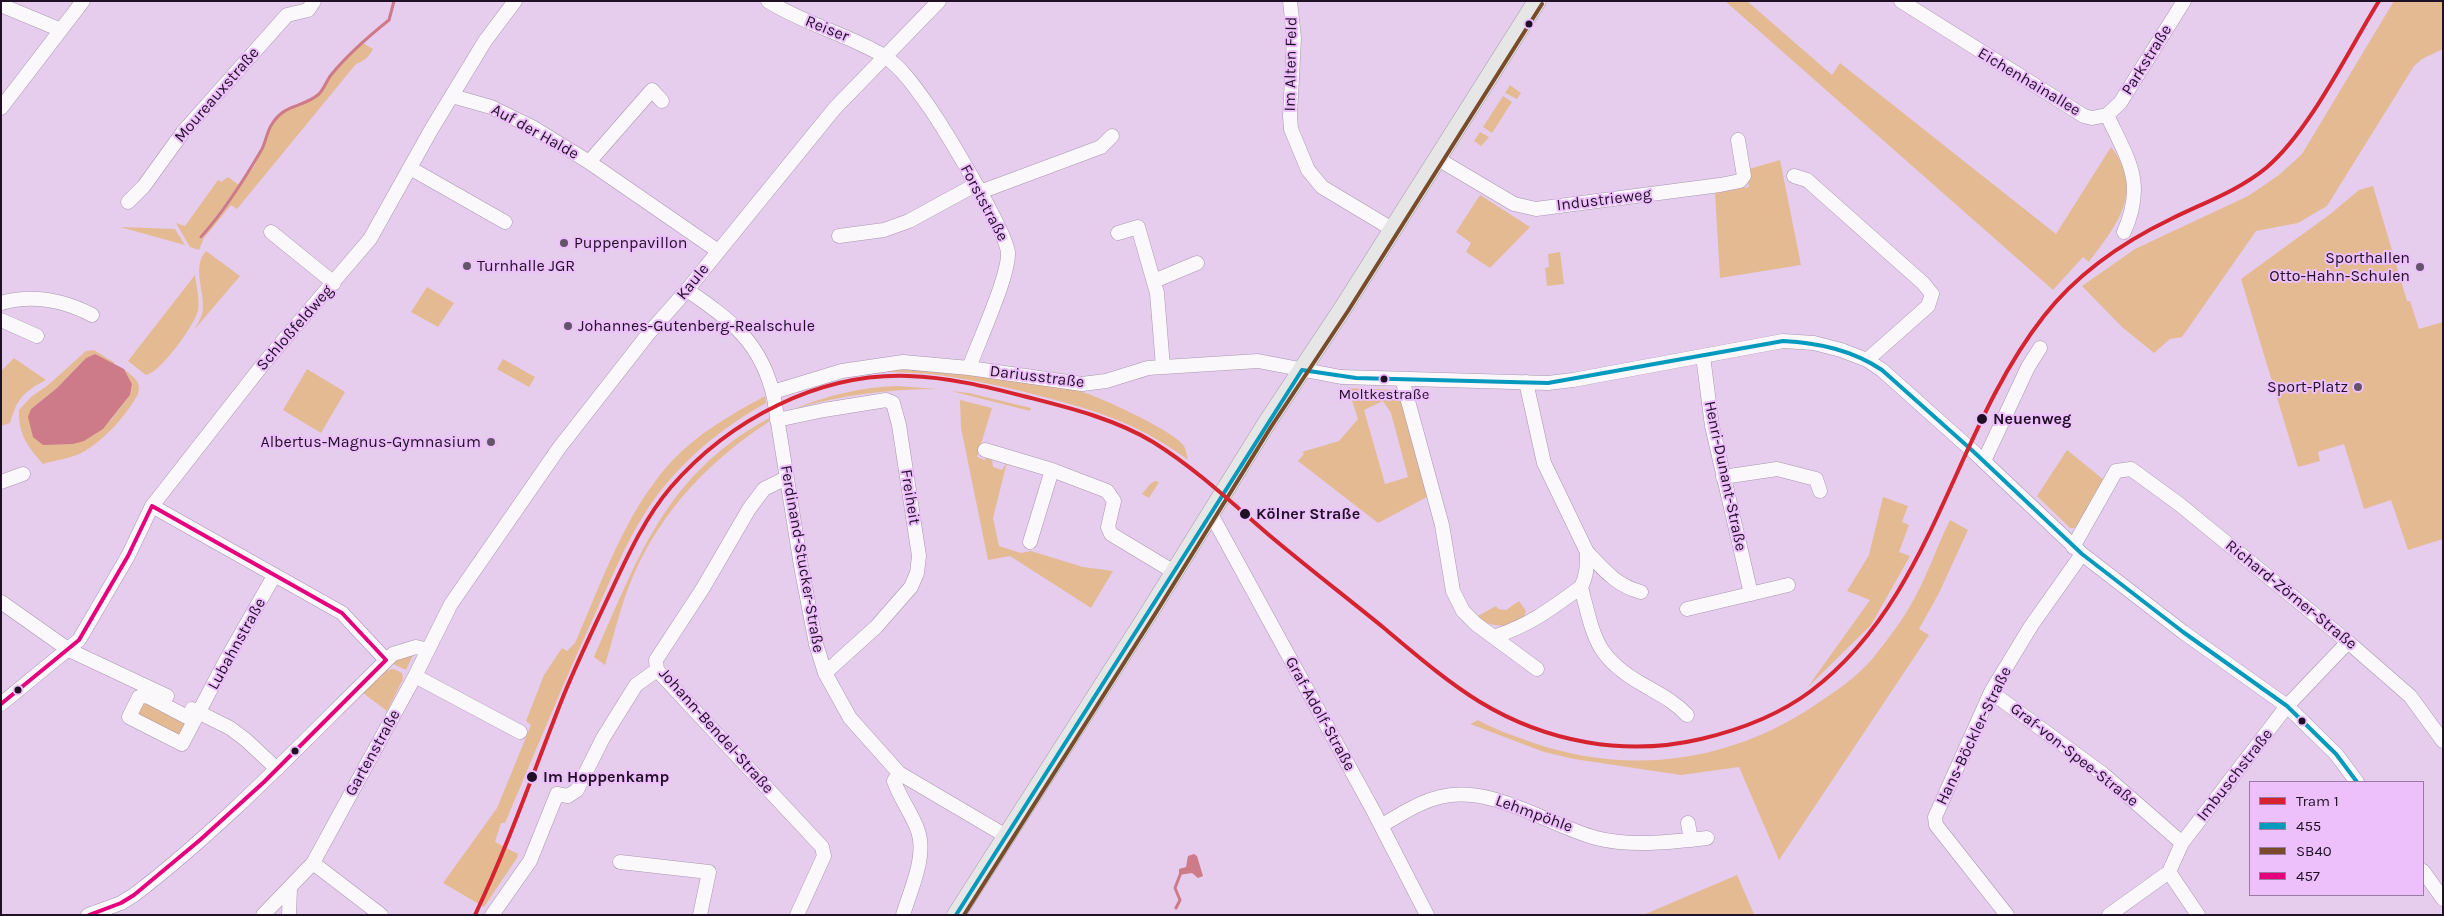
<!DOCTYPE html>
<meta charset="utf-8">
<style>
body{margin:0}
#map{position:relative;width:2444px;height:916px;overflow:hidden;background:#e6cdee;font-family:Karla,sans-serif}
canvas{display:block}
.frame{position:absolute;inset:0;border:2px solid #201025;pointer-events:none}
.legend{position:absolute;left:2249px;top:781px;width:175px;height:115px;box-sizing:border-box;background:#edc0fb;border:1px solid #9b7aa5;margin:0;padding:6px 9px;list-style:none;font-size:15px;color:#201025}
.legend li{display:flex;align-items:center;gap:10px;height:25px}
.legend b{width:25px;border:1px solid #9b7aa5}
</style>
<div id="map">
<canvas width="2444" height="916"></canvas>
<div class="frame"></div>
<ul class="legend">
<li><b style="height:6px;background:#d52330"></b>Tram 1</li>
<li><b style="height:6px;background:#039abd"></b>455</li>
<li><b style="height:6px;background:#7a4b2a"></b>SB40</li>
<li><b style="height:6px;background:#e5007d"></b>457</li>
</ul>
</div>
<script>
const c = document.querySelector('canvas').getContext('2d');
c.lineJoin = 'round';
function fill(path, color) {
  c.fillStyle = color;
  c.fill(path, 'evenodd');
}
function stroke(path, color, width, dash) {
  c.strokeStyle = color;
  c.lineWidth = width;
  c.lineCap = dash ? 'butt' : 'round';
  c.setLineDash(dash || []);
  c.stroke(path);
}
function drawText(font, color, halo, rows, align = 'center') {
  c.font = font + ' Karla,sans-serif';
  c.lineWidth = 4;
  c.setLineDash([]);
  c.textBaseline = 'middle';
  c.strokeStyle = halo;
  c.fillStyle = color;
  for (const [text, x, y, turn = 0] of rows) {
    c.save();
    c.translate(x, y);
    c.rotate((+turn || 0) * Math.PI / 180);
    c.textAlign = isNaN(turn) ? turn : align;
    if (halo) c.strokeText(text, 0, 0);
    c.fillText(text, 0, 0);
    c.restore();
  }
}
fill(new Path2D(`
 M1725,1H1747L1832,75L1840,63L2056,234L2111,147C2146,190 2116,226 2089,262L2083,257L2053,290Z
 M2394,1H2443V49L2422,59L2414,66L2327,206L2298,223L2256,231L2182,337L2170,339L2154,353L2122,327L2082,286L2135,249L2248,196L2279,175L2302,154Z
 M363,43L373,49C369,57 364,61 356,64L237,209L231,205L204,238L199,250L190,247L176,223L185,226L218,180L221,182L228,177L239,185L200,238L202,239L255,165L273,122L282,112L319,95L333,73Z
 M1510,85L1521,93L1517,99L1505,93Z
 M1503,96L1512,102L1492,133L1483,127Z
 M1480,132L1489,137L1481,146L1474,141Z
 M1780,160L1801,265L1720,278L1715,193L1749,187L1746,170Z
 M2373,186L2407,301H2410L2419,329L2443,322V539L2408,550L2391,500L2364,509L2344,444L2318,452L2320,461L2298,467L2241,279L2329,215L2359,190Z
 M1480,195L1530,227L1490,268L1466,252L1471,243L1456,232Z
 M120,227L175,229L185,245Z
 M206,251L240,276L194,330C198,323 202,317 203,309C204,289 192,267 206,251Z
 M1560,252L1564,284L1547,286L1545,268L1549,267L1548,254Z
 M195,275C196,286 200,299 198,310C195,325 160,373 146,375L128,361Z
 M427,287L454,303L438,327L411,312Z
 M94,350L115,363L111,364L95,354L86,358L57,388L31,409L73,444L94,435L110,421L130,395L132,384L124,369C133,377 142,381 138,394C126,416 106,438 85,451C73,458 56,460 43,464C28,447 18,434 19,410L32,396L47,386L86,351Z
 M14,358L46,380C23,392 17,399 10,423L1,426V371Z
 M503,359L535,377L529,387L497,369Z
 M307,369L345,392L321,433L283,410Z
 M891,370C949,368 1019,380 1076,390C1094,394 1175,431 1184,446C1186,450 1187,456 1188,460C1135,420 1084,407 1021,391C969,379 921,369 867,373Z
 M898,386L937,389C888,389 841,395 794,409C828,395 862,387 898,386Z
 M1348,388L1395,390L1400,397L1427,497L1378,523L1298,461L1304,454L1302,452L1339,441L1358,419ZM1383,401L1391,413L1408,477L1385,484L1364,410Z
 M951,391L969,393L1031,408L1030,411Z
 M765,396L766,403C726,425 691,453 662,489C634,524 618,564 599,605C566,677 536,750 505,823H501L495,842L518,854L517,858L484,907L443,883L497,808L531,725L526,721L544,675L562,648L567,651L575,643C602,582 625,512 671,462C698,433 732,414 765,396Z
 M960,400L992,408L977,457L985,460L987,455L992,459L993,467L1002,470L1007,462L993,518L999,546L1021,553L1031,551L1083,567L1113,571L1091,608L1010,556L988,560L961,428Z
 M769,418L770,421C710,460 663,509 634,574C621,603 614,635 605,665L594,657C639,556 665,475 769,418Z
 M2067,450L2104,480L2075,528H2070L2037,496Z
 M1155,481L1159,482L1149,498L1142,494L1150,484Z
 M1883,497L1908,506L1902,522L1909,525L1899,552L1910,556L1871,625L1807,688L1870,600L1847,591L1869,555Z
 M1950,520L1968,530L1939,593L1919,629L1929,635L1779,860L1739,767L1681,775L1574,759L1544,752L1470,724L1478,720C1495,730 1515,736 1534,743C1631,776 1730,762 1815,705C1836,691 1856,678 1873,658C1888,639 1903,620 1914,599C1928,574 1937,546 1950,520Z
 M1519,601L1526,611L1523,619C1505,628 1493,628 1476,617L1496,606L1498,609L1506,610Z
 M414,653L406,670L391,663L393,660Z
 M394,669L402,673L403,679L387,711L363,693L387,670Z
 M140,699L187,719L183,740L134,717Z
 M1737,875L1754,914L1643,915Z`), '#e4ba93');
fill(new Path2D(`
 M95,354L124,369L132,384L130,395L103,429L84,441L73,444L43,445L33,437L28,417L31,409L57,388L86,358Z
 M1194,854L1197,856L1203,876L1198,878L1192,873L1179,875V869L1186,867L1188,856Z`), '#cd7a89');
stroke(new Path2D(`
 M201,237C225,210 244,180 262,149C266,141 267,131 272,124C285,103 303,108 319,94C324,89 327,80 331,75C348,54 369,36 389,20L394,1
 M1176,908L1180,900L1175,888L1180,875`), '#cd7a89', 3);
const minor = new Path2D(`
 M768,1C804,24 847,34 884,56C901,67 915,87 927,104C942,125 1007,232 1008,253C1009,276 978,343 969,368
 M1290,1L1294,38L1290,116L1291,129L1308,170L1322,187L1392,229
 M1901,1L2084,116L2092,118L2107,115C2128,160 2146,182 2124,232
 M1,5L61,30
 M452,96L491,107L532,127L589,162L718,251
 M1,108L83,1
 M2107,115L2120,103L2184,1
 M1438,159L1514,204L1536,209L1720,185L1740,181L1744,176L1738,140
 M589,162L652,90L662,101
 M410,168L505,222
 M1794,176L1807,180L1923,283L1932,294L1928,306L1867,360
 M980,192L1101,147L1112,136
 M128,202L144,186L183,132L287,15L308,10L314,1
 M271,232L334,283
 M1118,233L1138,227L1157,293L1163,367
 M839,236L884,230L909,221L975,185
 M1154,281L1197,263
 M687,290C731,320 762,343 774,398L801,566L816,644L825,673L850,718L899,773L1006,836
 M1,303C33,294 63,300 92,315
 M1,320L37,336
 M1703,356L1712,426L1751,594
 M1402,379L1442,525L1453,591L1463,611L1476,624L1537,669
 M773,392L842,371L903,362L969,368L1082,384L1106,381L1148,368L1258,361L1341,377L1548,383L1573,380L1783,341L1814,343L1841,350L1867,360L1882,370L1975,453L2082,554L2183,632L2287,706L2336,754L2357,782
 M777,420L824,410L886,400L893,403L899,425L919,556L917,573L911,587L876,627L825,673
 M985,450L1052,470
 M1984,461L2028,367L2040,348
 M1723,477L1777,469L1816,479L1820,491
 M786,478L764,489L749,509L703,588L656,660L657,670L822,847L824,856L797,915
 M1,482L23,474
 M152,506L342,613L386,660
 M1211,514L1374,812L1427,915
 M1030,542L1052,470L1107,491L1114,501L1108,527L1111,534L1174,572
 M2073,547L2116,471L2131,469L2179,504L2348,642L2410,696L2443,741
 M1587,552C1604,570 1617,586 1641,592
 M1581,587C1594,637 1595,657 1642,684C1659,694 1674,701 1687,715
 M1,602L69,650L167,696
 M1687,609L1788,585
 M1496,636C1530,625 1552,608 1581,587C1587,576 1587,565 1587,552L1544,463L1526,382
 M415,676L520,732
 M1991,692L2103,774L2182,843L2169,872L2198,915
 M1,704L79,640L128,556L152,506L264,363L370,239L431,130L485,41L515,1
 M192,709L230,728L246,740L277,769
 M193,723L189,718L147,696L139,697L129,717L182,744L225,662L274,576
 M899,773L894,781C900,799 912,813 918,831C927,856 910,891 903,915
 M1688,823L1691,840
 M1382,825C1400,815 1419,802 1440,797C1491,784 1548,825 1596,838C1631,847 1671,842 1707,838
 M2182,843L2287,706L2348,642
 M620,862L709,872L700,915
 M313,863L381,915
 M2423,871L2443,899
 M88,915L121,903L134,895C228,823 308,736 393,654L416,647L428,650
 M263,915L313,863L415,676L451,604L559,448L649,333L687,290L835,108L939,1
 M289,915L290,888
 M492,915L530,861L557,794L568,796L577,790L603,738L636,685L657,670
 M2007,915L1936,825L1935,817L1991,692L2031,626L2082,554
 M2109,915L2169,872`);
const major = new Path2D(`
 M956,915L1152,608L1266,424L1343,308L1537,1`);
stroke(minor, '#a895ae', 15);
stroke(major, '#a19da3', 19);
stroke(minor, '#fbf8fc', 14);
stroke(major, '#e5e6e5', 18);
stroke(new Path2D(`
 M1302,370L1356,378L1548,383L1783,341C1819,343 1852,350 1882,370L1975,453L2082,554L2183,632L2287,706L2336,754L2357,782
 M956,915L1302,370`), '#039abd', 4);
stroke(new Path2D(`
 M964,915L1157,611L1271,427L1348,311L1542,4`), '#7a4b2a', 4);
stroke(new Path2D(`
 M1,704L79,640L128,556L152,506L342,613L386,660L264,782L200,840L134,895L121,903L89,915`), '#e5007d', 4);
stroke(new Path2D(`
 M475,915C508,846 533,773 561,702C574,669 590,636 605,604C624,564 642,521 671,487C729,420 818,373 908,376C948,377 988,387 1027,397C1070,408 1115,419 1153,442C1195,468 1232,503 1269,535C1307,567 1346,597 1384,628C1415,654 1446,681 1480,702C1546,742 1625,757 1701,739C1739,730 1779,715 1811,691C1934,598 1952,433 2044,316C2077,274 2123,242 2171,219C2203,203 2238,191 2266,168C2310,131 2348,51 2379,1`), '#d52330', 4);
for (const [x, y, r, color] of [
 [1529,24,4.5,"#201025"],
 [564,243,5,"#65526b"],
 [467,266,5,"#65526b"],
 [2420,267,5,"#65526b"],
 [568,326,5,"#65526b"],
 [1384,379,4.5,"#201025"],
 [2358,387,5,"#65526b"],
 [1982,419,6,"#201025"],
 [491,442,5,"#65526b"],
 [1245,514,6,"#201025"],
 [18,690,4.5,"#201025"],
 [2302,721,4.5,"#201025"],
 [295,751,4.5,"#201025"],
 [532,777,6,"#201025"]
]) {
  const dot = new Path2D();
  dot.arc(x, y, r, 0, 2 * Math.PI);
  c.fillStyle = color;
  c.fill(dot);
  stroke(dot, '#edc0fb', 2);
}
drawText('15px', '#201025', '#edc0fb', [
 ["Moltkestraße",1384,395]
]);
drawText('16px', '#201025', '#edc0fb', [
 ["Reiser",827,29,22],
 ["Parkstraße",2147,60,-58],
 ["Im Alten Feld",1291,64,-89],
 ["Eichenhainallee",2029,82,31],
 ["Moureauxstraße",217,95,-49],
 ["Auf der Halde",535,132,29],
 ["Industrieweg",1604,200,-7],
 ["Forststraße",984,203,62],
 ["Kaule",693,282,-51],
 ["Schloßfeldweg",295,328,-49],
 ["Dariusstraße",1037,377,7],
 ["Henri-Dunant-Straße",1725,476,78],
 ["Freiheit",910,497,81],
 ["Ferdinand-Stucker-Straße",802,559,80],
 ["Richard-Zörner-Straße",2291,595,39],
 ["Lubahnstraße",237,644,-61],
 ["Graf-Adolf-Straße",1320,714,61],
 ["Johann-Bendel-Straße",716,731,48],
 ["Hans-Böckler-Straße",1974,736,-64],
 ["Gartenstraße",373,753,-61],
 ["Graf-von-Spee-Straße",2074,755,38],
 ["Imbuschstraße",2235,775,-52],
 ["Lehmpöhle",1534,814,20]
]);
drawText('16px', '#201025', '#edc0fb', [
 ["Puppenpavillon",574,243],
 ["Sporthallen",2410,258,"right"],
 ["Otto-Hahn-Schulen",2410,276,"right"],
 ["Turnhalle JGR",477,266],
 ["Johannes-Gutenberg-Realschule",578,326],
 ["Sport-Platz",2348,387,"right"],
 ["Albertus-Magnus-Gymnasium",481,442,"right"]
], 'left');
drawText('bold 16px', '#201025', '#edc0fb', [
 ["Neuenweg",1993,419],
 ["Kölner Straße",1256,514],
 ["Im Hoppenkamp",543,777]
], 'left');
</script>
